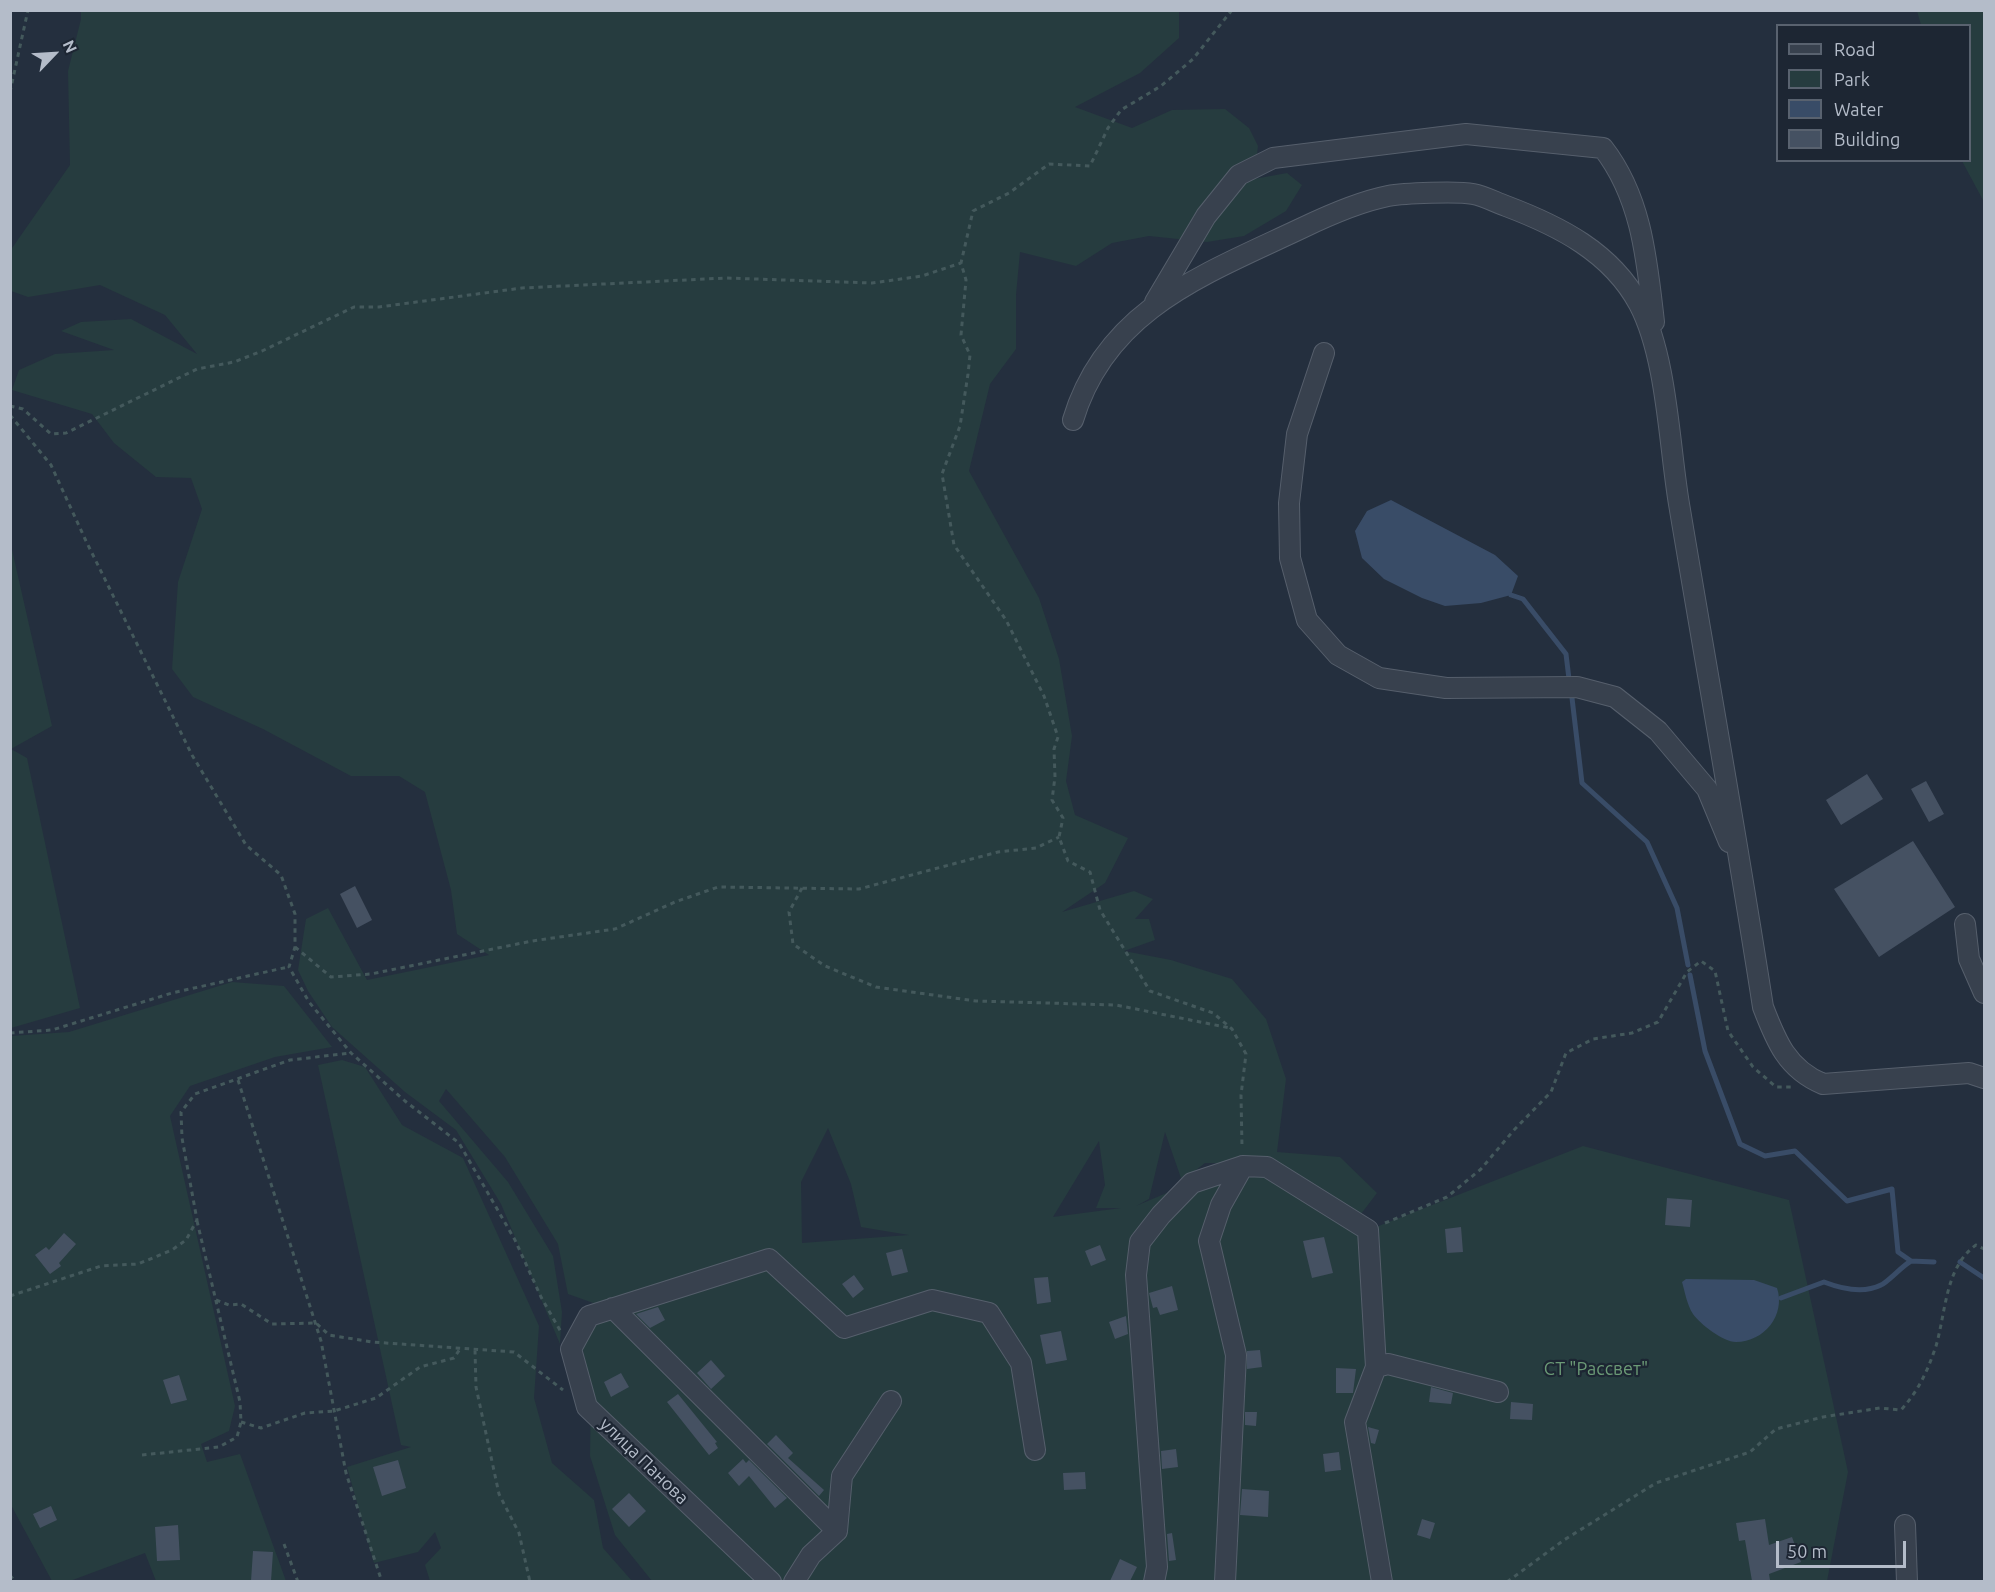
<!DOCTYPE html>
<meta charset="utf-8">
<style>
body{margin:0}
#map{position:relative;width:1995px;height:1592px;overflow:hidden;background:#242f3e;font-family:Ubuntu,sans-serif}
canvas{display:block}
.frame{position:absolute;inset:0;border:12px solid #b4bcc9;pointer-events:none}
.legend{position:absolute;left:1776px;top:24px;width:195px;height:138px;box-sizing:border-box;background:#1d2633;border:2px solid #59626f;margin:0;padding:8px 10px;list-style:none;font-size:18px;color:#b4bcc9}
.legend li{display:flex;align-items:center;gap:12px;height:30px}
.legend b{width:30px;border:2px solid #59626f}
.north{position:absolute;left:24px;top:24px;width:60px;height:60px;-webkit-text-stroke:4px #1d2633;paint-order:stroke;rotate:65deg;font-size:16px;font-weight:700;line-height:24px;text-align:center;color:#b4bcc9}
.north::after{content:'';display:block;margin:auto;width:21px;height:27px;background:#b4bcc9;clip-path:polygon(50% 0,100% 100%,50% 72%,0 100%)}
.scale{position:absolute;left:1776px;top:1541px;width:130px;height:27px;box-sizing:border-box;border:3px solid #b4bcc9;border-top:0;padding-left:8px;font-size:18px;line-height:21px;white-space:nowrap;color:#b4bcc9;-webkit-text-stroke:4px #1d2633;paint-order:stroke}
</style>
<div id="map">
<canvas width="1995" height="1592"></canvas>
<div class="frame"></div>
<ul class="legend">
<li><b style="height:8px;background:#38414e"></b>Road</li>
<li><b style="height:16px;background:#263c3f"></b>Park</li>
<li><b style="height:16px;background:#394c67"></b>Water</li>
<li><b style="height:16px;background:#455162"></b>Building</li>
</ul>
<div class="north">N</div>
<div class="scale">50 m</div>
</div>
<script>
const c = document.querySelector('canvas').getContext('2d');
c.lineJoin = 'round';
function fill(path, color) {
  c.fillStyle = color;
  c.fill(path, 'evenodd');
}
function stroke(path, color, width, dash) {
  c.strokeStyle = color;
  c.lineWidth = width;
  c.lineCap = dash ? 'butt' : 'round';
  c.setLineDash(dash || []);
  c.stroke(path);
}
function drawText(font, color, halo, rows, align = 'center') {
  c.font = font + ' Ubuntu,sans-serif';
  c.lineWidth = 4.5;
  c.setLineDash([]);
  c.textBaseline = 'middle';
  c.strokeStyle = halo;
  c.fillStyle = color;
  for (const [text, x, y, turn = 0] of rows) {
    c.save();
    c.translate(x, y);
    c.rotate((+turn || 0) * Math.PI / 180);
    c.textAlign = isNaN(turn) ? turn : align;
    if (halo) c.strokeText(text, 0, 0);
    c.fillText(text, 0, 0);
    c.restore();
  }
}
fill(new Path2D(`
 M81,11H1179V38L1140,73L1075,107L1132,128L1172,110L1225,109L1249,128L1258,146L1254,179L1287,173L1302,185L1286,211L1244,236L1207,242L1149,236L1112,243L1076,266L1020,252L1016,295V349L990,384L969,471L1039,598L1059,659L1072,736L1066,781L1075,815L1128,838L1105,883L1062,912L1134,891L1153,899L1135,919H1149L1155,940L1124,951L1171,960L1232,979L1266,1019L1286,1079L1277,1152L1340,1157L1377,1193L1361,1214L1376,1227L1583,1146L1789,1200L1848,1472L1827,1581H652L615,1535L590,1456L591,1396L581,1338L599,1305L568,1294L558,1244L505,1157L446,1089L439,1101L508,1182L553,1256L562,1312L560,1344L501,1204L456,1130L405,1092L332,1027L308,991L298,970L306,919L328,908L367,980L489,955L457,934L451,890L425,792L399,776H351L263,729L193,697L172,669L178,582L202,509L191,478L156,477L114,443L92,414L12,390L19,370L55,354L114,350L61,331L81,322L131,319L197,354L165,315L100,285L28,297L11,291L10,251L70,165L68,71L81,19ZM828,1128L851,1184L861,1227L909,1235L802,1243L801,1182ZM1165,1132L1182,1181L1205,1163H1237L1136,1206L1149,1199ZM1099,1141L1105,1185L1096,1208H1121L1053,1217Z
 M1917,11H1984V202L1962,161L1970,160V26L1921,25Z
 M10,541L52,726L11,749L27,758L80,1008L11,1028Z
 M232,982L284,986L332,1047L275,1057L190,1086L170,1116L235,1406L229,1431L201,1444L207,1462L240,1454L286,1581H156L145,1553L70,1581H52L11,1505V1036L69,1032Z
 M342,1060L365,1067L402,1125L463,1158L539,1326L534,1398L552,1463L594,1500L603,1548L632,1581H430L425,1565L441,1548L435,1532L418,1552L374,1563L347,1467L411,1447L401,1445L318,1065Z`), '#263c3f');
fill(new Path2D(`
 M1391,500L1495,555L1518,576L1511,595L1481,603L1445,606L1422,598L1384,579L1362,558L1355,531L1367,511Z
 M1686,1279L1754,1280L1777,1288C1786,1315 1764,1342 1736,1342C1723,1342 1700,1324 1693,1314C1687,1305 1685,1292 1682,1282Z`), '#394c67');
stroke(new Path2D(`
 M1511,595L1523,599L1566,654L1569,679
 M1572,698L1582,783L1647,842L1677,908L1688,965
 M1690,975L1705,1051L1740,1144L1765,1156L1795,1151L1847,1201L1892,1189L1898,1252L1911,1261L1934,1262
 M1960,1262L1984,1278
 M1781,1298L1824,1282C1842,1289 1863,1294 1881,1285C1888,1282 1902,1266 1911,1261`), '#394c67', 5);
fill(new Path2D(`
 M1867,774L1883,799L1841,825L1826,800Z
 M1926,781L1944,814L1929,822L1911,789Z
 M1913,841L1955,907L1879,957L1834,889Z
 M355,886L372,920L357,928L340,894Z
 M1667,1198L1692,1200L1690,1227L1665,1225Z
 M1461,1227L1463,1252L1447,1253L1445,1229Z
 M64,1233L76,1244L59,1263L61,1266L50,1274L35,1255L46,1247L49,1250Z
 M1324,1237L1333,1273L1312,1278L1303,1241Z
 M1100,1245L1106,1260L1091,1266L1085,1251Z
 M902,1249L908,1272L892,1276L886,1253Z
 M854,1275L864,1289L853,1298L842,1284Z
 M1048,1277L1051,1302L1037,1304L1034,1278Z
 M1172,1286L1178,1310L1160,1315L1157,1307L1153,1308L1149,1293Z
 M658,1307L665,1320L650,1328L636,1314Z
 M1126,1316L1128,1334L1115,1339L1109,1322Z
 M1061,1331L1067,1360L1046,1364L1040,1335Z
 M1260,1350L1262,1367L1247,1369V1351Z
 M711,1360L725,1376L711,1389L697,1373Z
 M1336,1368L1356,1369L1353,1393H1336Z
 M621,1373L629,1387L611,1397L604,1382Z
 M179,1375L187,1400L171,1404L163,1380Z
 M1431,1387L1453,1393L1451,1404L1429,1402Z
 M678,1394L717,1442L715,1443L718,1448L709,1455L667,1402Z
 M1511,1402L1533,1404L1532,1420L1510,1419Z
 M1245,1412H1257L1256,1426L1245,1425Z
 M1368,1427L1379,1430L1375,1444L1371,1443Z
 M776,1435L793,1453L788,1458L824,1490L819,1496L767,1444Z
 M1176,1449L1178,1467L1162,1469L1161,1451Z
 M1339,1452L1341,1470L1325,1472L1323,1454Z
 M743,1459L746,1463L749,1460L787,1498L775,1508L749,1476L739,1486L728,1473Z
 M398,1460L406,1488L382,1496L373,1467Z
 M1085,1472L1086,1489L1064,1490L1063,1473Z
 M1242,1489L1269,1491L1268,1517L1240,1515Z
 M629,1493L646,1511L629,1527L612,1509Z
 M51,1506L57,1520L40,1528L33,1514Z
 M1422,1519L1435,1523L1430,1539L1417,1535Z
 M1765,1519L1769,1545L1792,1537L1801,1562L1769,1574L1770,1580L1752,1581L1745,1540L1739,1541L1736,1523Z
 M178,1525L180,1560L157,1561L155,1527Z
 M1172,1533L1176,1560L1169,1561L1167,1534Z
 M253,1551L273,1552L271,1581H251Z
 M1120,1559L1137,1567L1130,1581H1110Z`), '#455162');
const minor = new Path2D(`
 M1155,302L1206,216L1239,175L1273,158L1466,134L1603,148C1642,198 1647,261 1654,322
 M1324,353L1297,434L1289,503L1290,558L1307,620L1338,655L1379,678L1446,688L1577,687L1615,697L1658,731L1707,789L1729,842
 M1073,420C1106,309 1205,274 1302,228C1329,215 1358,202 1388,196C1404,193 1458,191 1473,194C1484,196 1495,202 1506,206C1559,226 1611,252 1639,304C1667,357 1669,444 1679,504C1707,672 1737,839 1763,1007C1776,1041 1787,1069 1823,1084L1969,1073L1984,1078
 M1965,924L1969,959L1984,993
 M613,1308L837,1531L811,1555L794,1582
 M1376,1367L1388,1364L1498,1392
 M1905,1525L1907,1582
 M837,1531L842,1476L891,1401
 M771,1582L587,1407L571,1349L589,1316L769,1259L844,1328L932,1300L989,1313L1021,1363L1035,1450
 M1154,1582L1157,1567L1136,1275L1140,1242L1161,1215L1192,1183L1243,1166
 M1225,1582L1236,1355L1209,1241L1221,1205L1243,1166L1267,1167L1368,1230L1376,1367L1355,1422L1382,1582`);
stroke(minor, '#565f6c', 22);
stroke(new Path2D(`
 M1232,10L1193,59L1161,86L1121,110L1108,128L1090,166L1049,164L1009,193L973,211L961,263L966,280L961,335L970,355L968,374L960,426L942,474L954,545L1006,620L1044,696L1058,737L1054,749L1055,777L1052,800L1063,818L1059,837L1068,861L1090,872L1100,910L1150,991L1213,1013L1232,1029L1246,1054L1241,1095L1242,1147
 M10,92L28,10
 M10,406L23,409L51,434L66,433L197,369L234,362L262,351L354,307H379L522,288L726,278L872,283L922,276L961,263
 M10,415L51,465L86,541L192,755L246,845L281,875L295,914V947L289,967L309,1002L351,1053L405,1101L459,1143L515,1240L541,1297L561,1332
 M802,888L789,912L793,944L825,966L876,987L976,1001L1116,1005L1230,1028
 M295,947L331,977L371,974L532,941L615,929L675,902L718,887L859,889L998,852L1036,848L1059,837
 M10,1033L52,1030L172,993L288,967
 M238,1080L321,1341L346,1473L382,1582
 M1385,1223L1447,1197L1481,1169L1514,1130L1551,1092L1566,1053L1593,1039L1632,1033L1658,1022L1687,972L1701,961L1715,971L1728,1031L1753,1067L1776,1087H1791
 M10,1296L101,1266L138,1264L172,1250L186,1240L197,1220L182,1138L181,1112L195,1094L290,1060L351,1053
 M216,1300L229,1305L241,1304L272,1324L316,1323L329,1335L372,1342L514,1352L563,1390
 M475,1350L476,1387L499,1494L519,1533L530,1582
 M241,1422L261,1428L305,1413L334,1411L376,1398L420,1367L454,1358L460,1349
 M142,1455L219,1447L237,1437L241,1422L240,1402L197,1221
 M284,1544L298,1582
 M10,1575L15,1582
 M1507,1582L1564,1540L1656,1483L1750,1452L1776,1429L1823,1417L1880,1408L1901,1410C1919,1390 1928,1370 1936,1346C1946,1312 1945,1267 1976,1245L1984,1249`), '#44595c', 3, [4.5, 4.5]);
stroke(minor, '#38414e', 20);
drawText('18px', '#6b9a76', '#1d2633', [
 ["СТ \"Рассвет\"",1596,1369]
]);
drawText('18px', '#b4bcc9', '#1d2633', [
 ["улица Панова",644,1461,44]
]);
</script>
